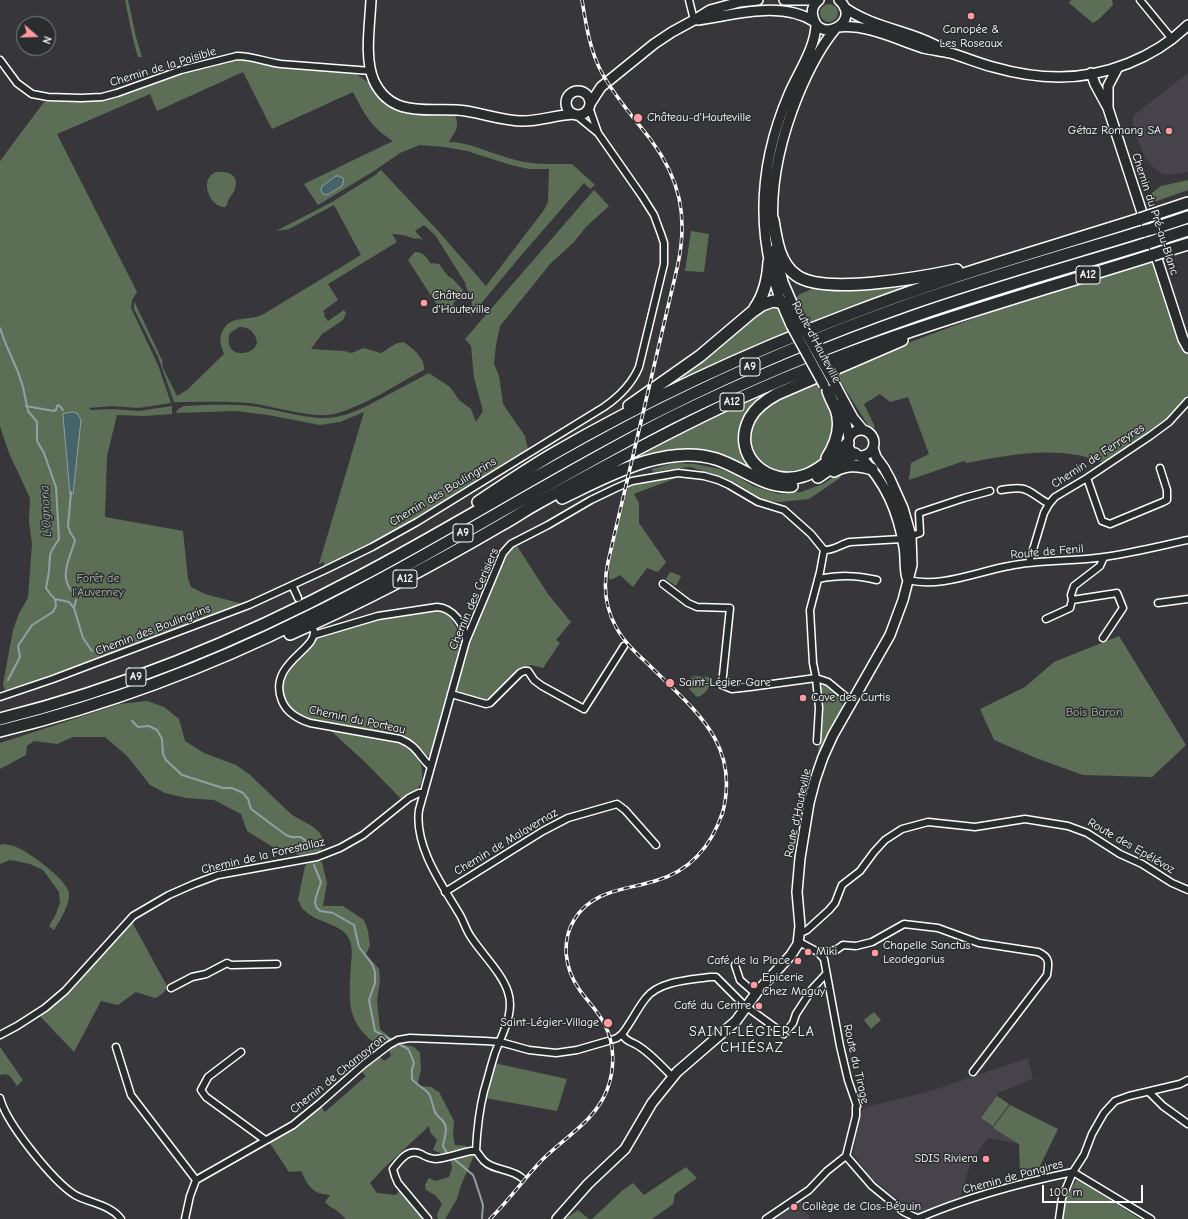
<!DOCTYPE html>
<meta charset="utf-8">
<style>
body{margin:0}
#map{position:relative;width:1188px;height:1219px;overflow:hidden;background:#37373b;font-family:"Comic Neue",sans-serif}
canvas{display:block}
.north{position:absolute;left:16px;top:16px;width:40px;height:40px;box-sizing:border-box;background:#2a2d2e;border:1px solid #7f8182;border-radius:50%;rotate:110deg;font-size:11px;font-weight:700;line-height:16px;text-align:center;color:#fff}
.north::after{content:'';display:block;margin:auto;width:14px;height:18px;background:#ff9aa2;clip-path:polygon(50% 0,100% 100%,50% 72%,0 100%)}
.scale{position:absolute;left:1042px;top:1185px;width:101px;height:18px;box-sizing:border-box;border:2px solid #fff;border-top:0;padding-left:5px;font-size:12px;line-height:14px;white-space:nowrap;color:#fff;-webkit-text-stroke:3px #2a2d2e;paint-order:stroke}
</style>
<div id="map">
<canvas width="1188" height="1219"></canvas>
<div class="north">N</div>
<div class="scale">100 m</div>
</div>
<script>
const c = document.querySelector('canvas').getContext('2d');
c.lineJoin = 'round';
function fill(path, color) {
  c.fillStyle = color;
  c.fill(path, 'evenodd');
}
function stroke(path, color, width, dash) {
  c.strokeStyle = color;
  c.lineWidth = width;
  c.lineCap = dash ? 'butt' : 'round';
  c.setLineDash(dash || []);
  c.stroke(path);
}
function drawText(font, color, halo, rows, align = 'center') {
  c.font = font + ' "Comic Neue",sans-serif';
  c.lineWidth = 3;
  c.setLineDash([]);
  c.textBaseline = 'middle';
  c.strokeStyle = halo;
  c.fillStyle = color;
  for (const [text, x, y, turn = 0] of rows) {
    c.save();
    c.translate(x, y);
    c.rotate((+turn || 0) * Math.PI / 180);
    c.textAlign = isNaN(turn) ? turn : align;
    if (halo) c.strokeText(text, 0, 0);
    c.fillText(text, 0, 0);
    c.restore();
  }
}
fill(new Path2D(`
 M1188,73V172L1164,175L1153,167L1145,157L1133,129V119L1135,114Z
 M1028,1058L1033,1079L998,1093L997,1096L1010,1105L1034,1118L1020,1144L988,1138L971,1161L959,1201L917,1214L872,1179L853,1154L860,1116L862,1110L870,1106L927,1092Z
 M800,1196L810,1219H766Z`), '#47434b');
fill(new Path2D(`
 M125,0H128L136,37L142,57H138L133,39Z
 M1071,0H1112L1113,5L1098,20L1093,23L1069,3Z
 M820 13a9 9 0 1 1 18 0a9 9 0 1 1-18 0Z
 M237,58L248,60L270,66L353,72L369,83L376,95L399,111L411,114L455,115C460,129 455,131 449,142C470,142 492,154 512,159C531,165 552,164 572,164L595,185L590,189L584,183L518,259L471,316C473,302 472,298 465,285L466,284L435,235L424,225L415,231L423,240L417,238L416,239L403,235L392,234L397,242L328,284L338,300L323,311L325,314L324,316L328,321L344,310L346,313L343,320L322,334L311,349L344,351L352,353L363,348L381,353C390,348 392,344 403,342C412,347 426,359 424,370C395,385 365,406 334,414C313,419 273,406 250,403C225,401 199,402 174,402L158,357L134,309V301L162,360L163,368L177,396L187,390L224,354C221,346 218,338 223,330C231,315 249,321 262,315L361,255L334,205L289,229L276,231L332,202L377,174V173L381,170L439,232L486,286L544,210L548,202L549,169H529L511,165L467,151L445,147L420,145L400,153L374,171L318,205L304,184L393,141C371,127 365,115 353,92L272,129L243,72L157,111L150,94L57,134L137,292L132,300L131,308L158,365L171,403L139,408L112,406L89,408L91,410L112,409L139,411L172,406V414L144,416L117,415L107,456L105,517L183,531L188,579L191,587L205,594L239,603L240,605L6,694L3,684L13,630L19,613L28,598L32,544L29,521L30,498L9,453L0,426V161L44,102L103,99L132,92L176,74ZM239,327C245,327 249,328 253,333C271,355 219,364 230,333ZM73,412L79,416L70,494L63,416L64,414Z
 M216,172C238,170 241,184 229,199C227,202 228,205 225,207C210,208 198,179 216,172Z
 M1188,180V190L1151,203L1148,196L1161,186Z
 M594,190L609,206L587,226L573,243L551,263L500,326L496,345L494,364L499,376L503,404L525,436L528,449L396,530L324,566V562L319,564L364,412L340,422L320,425L268,415L236,411L176,413L178,409L184,406C206,405 229,404 251,406C274,409 299,417 321,418C336,419 352,413 365,407L429,373L450,387L459,400L471,409L476,422L483,411L474,378L471,346L465,339Z
 M691,231L709,234L704,272L685,271Z
 M415,252C423,252 426,256 430,263L439,264L448,276L453,279L463,290L462,295L453,303L456,310L453,314L446,310L444,303L437,305L408,260Z
 M1158,260L1188,348V401L1174,416L1107,464C1062,444 1012,454 966,463L964,461L909,480L911,463L929,454L908,397L890,402L880,394L864,404L875,427L871,430L835,373L889,350L999,309Z
 M926,281L808,325L796,298L800,294L812,289Z
 M776,304L789,334L651,397L757,312Z
 M794,381L744,425L759,473L710,455L606,472C667,437 730,406 794,381Z
 M815,381C825,397 836,413 832,432C831,435 829,438 828,441C828,444 828,447 827,450C819,465 801,475 784,474C760,473 744,447 753,426C754,422 755,418 757,415C768,400 798,389 815,381Z
 M674,463L695,464L720,469L731,473L753,486L779,494L801,492L823,484L838,474L842,472L840,478L809,499L780,502L764,500L734,482L710,473L690,467L665,470L656,472L652,471V469Z
 M676,478L634,494L639,503V523L666,562L658,572L647,568L633,587L620,575L613,579H609V565L628,486Z
 M517,546L548,594L571,622L556,640L560,643L543,668L531,665L519,670L492,699L486,702L458,693L455,691L456,688L469,640L504,557L510,550Z
 M670,572L681,576L676,586L666,579Z
 M441,609L448,613L463,640L431,755L429,756L426,755L415,743L403,736L308,719C285,710 283,699 281,675L314,635L377,619Z
 M1119,636L1186,745L1152,777L1083,775L1036,758L994,740L980,709L1025,687L1054,662Z
 M692,676L710,677C711,686 707,694 697,697L689,689L691,684L688,681Z
 M823,684C832,691 841,696 843,708L818,756L819,742V687L823,686Z
 M147,701L164,707L179,719L185,741L204,753L236,765L249,774L292,815L312,826L320,833L324,843L317,857L303,856L271,846L247,831L241,814L214,800L186,798L165,793L150,785L127,756L105,737H73L57,744L34,741L27,746L26,755L0,769V743L120,704Z
 M330,730L402,742C413,751 423,760 422,775C422,778 422,781 421,784C416,791 409,796 403,801L366,763Z
 M4,844C8,845 13,845 16,847C28,851 68,881 69,893C70,905 60,920 54,930L49,926L55,916L60,903L59,892L43,870L30,864L16,861L10,860L0,864V845Z
 M312,860L322,862L327,883L323,906H343L364,920L368,931L370,946L366,954L379,969L380,980L377,1001L380,1029L393,1040L381,1047C345,1025 349,1001 351,964C352,954 353,946 348,937C340,923 316,923 304,910C301,908 300,903 298,900L305,866Z
 M132,922L167,986C165,993 161,995 155,998L136,992L118,1005L101,1001L74,1052L40,1016L62,996L66,995L129,923Z
 M874,1012L881,1020L871,1029L864,1020Z
 M395,1044L398,1046L401,1044L414,1047L420,1053L421,1070L418,1082L420,1086L431,1087L439,1092L454,1121L453,1134L455,1145L466,1146L471,1151H476L461,1185L457,1199L445,1219H438L437,1214L442,1204L435,1195L426,1190L425,1185L429,1178L435,1181L449,1177L452,1168L450,1156C444,1153 438,1153 433,1150L437,1140L430,1132L429,1126L385,1167L370,1183L377,1193L396,1195L402,1187L425,1213L421,1219H346L336,1210L329,1206L325,1202L330,1195C311,1193 309,1187 301,1171L289,1172L269,1142L320,1106L325,1112L366,1076L360,1070C367,1065 374,1062 379,1056L384,1061L391,1056L388,1048Z
 M0,1047L23,1080L17,1086L10,1076L6,1074L0,1075Z
 M494,1063L567,1079L557,1111L485,1098Z
 M997,1096L1009,1104L993,1126L981,1118Z
 M1010,1105L1058,1129L1037,1172L1020,1171L1019,1144L993,1128Z
 M686,1167L697,1178L675,1194L673,1204L652,1219H592L623,1190L633,1183L644,1195Z
 M1077,1179L1140,1219H1063L1064,1201Z
 M578,1210L589,1219H565Z`), '#5d6e57');
const water = new Path2D(`
 M336,176H339L344,179L342,186L327,195L323,194L321,190L322,186C327,183 331,179 336,176Z
 M73,412L77,413L81,420L73,494H70L63,416V414Z`);
fill(water, '#46636a');
stroke(water, '#90a1a6', 1);
stroke(new Path2D(`
 M0,328L5,342L18,372L23,387L28,411L37,422V441L44,453L56,487L59,539L52,550L50,555L49,572L46,588L51,595L55,599L56,606L53,612L32,625L18,646L20,657L8,680
 M26,406L54,411L56,410L57,406L59,405L63,410
 M71,492L68,526L70,532L75,540C70,559 58,576 73,593
 M55,599L69,602L74,608L83,638L92,651
 M74,608L76,600
 M132,721L138,727L149,726L157,730L162,739L163,754L166,760L182,775L223,788H232L243,793L248,799L251,809L286,835L291,837H301L306,841L310,847
 M314,865L321,882L316,897L315,903L317,908L320,911L333,913L354,925L359,947L372,964L375,972V983L369,1000L375,1031L408,1049L411,1055L414,1063L412,1069V1079C416,1085 425,1088 429,1094C431,1097 433,1107 435,1112C437,1116 440,1118 443,1121C449,1128 444,1138 443,1146L447,1153
 M454,1159L473,1175L475,1180L483,1205L482,1218`), '#90a1a6', 2);
const street = new Path2D(`
 M689,0L694,20
 M1140,0L1172,39
 M0,60L17,83L32,94L48,97L81,98L102,97L117,93L181,70L237,56C252,56 266,62 281,64L371,71
 M576,115L598,133
 M1087,478L1102,521L1110,524L1163,502L1167,500V490L1160,468
 M1001,490C1030,485 1026,491 1049,504
 M911,536L920,533L919,513L964,498L990,491
 M1029,563L1044,513L1049,504L1055,497L1087,478L1150,436L1169,422L1188,401
 M818,579C840,575 855,575 877,580
 M908,580C941,588 976,572 1009,566C1041,559 1073,562 1104,557C1132,553 1160,546 1188,540
 M663,584L688,603L697,607L730,608L722,685L732,689L750,687L816,678L828,682L852,702
 M292,585L298,598
 M1072,600L1117,593L1123,608L1103,638
 M1158,603L1188,599
 M1046,619L1070,608L1072,600L1071,595L1074,586L1100,566L1104,557
 M313,628C322,649 266,662 282,701C287,713 298,719 310,723L400,739C419,747 418,756 431,767
 M314,635L378,616L437,607C453,608 464,624 466,639
 M451,694L486,704L490,703L520,673L524,671H528L534,680L542,686L584,709L624,646
 M0,697L53,679L249,605L325,570L372,547L417,522L604,407C620,396 632,384 639,367L664,264V243L661,234L654,215L642,196L598,133L589,107
 M817,741L819,708L816,678L813,663L810,610L820,572L824,550
 M445,892L543,831L568,818L617,804L625,810L656,845
 M800,933L807,930L829,910L835,903L842,885L860,871L874,852L885,840L902,829L928,822L975,827L1025,819L1068,826L1087,833L1120,854L1142,864L1172,883L1188,890
 M799,942L818,952L824,959L840,1046L848,1080L857,1106L856,1107V1116L846,1156L872,1186L904,1212L919,1219
 M818,952L836,950L843,945L856,946L872,942L904,924L938,928L979,943L1038,952C1050,957 1049,963 1047,975L973,1072
 M735,965L740,980L756,994
 M171,988L192,977L206,974L227,963L231,965L277,964
 M622,1034C625,1040 629,1041 635,1044C649,1051 661,1066 673,1077
 M0,1035L17,1026L45,1008L65,991L133,916L169,895L194,884L218,875L317,857L340,848L363,835L409,798L419,793H424
 M116,1047L131,1095L196,1180
 M241,1052L208,1077L201,1090L206,1097L265,1140
 M1149,1092L1163,1106L1188,1124
 M0,1098C6,1123 53,1181 75,1195C90,1203 111,1205 121,1219
 M522,1178C511,1168 494,1171 484,1161C481,1158 479,1154 476,1151C477,1130 479,1111 484,1091C488,1078 491,1065 495,1053C502,1034 515,1013 508,992C502,973 482,954 471,937C466,930 464,922 460,915C442,885 414,846 419,810L466,641L503,553L511,544L548,525L591,500L616,488L632,481L678,473L704,476L718,480L729,485L758,502L784,510L811,534L824,550C833,551 841,544 850,542L902,539
 M919,1218C968,1197 1020,1183 1073,1172L1151,1219
 M185,1219L190,1196L196,1180L293,1125L320,1103L364,1064L389,1045L398,1040L410,1038L485,1041L500,1042L529,1050L556,1053L577,1050L608,1041L617,1038L622,1034C631,1023 637,1009 646,998C659,981 690,980 710,977H716L744,1005L784,1034L793,1023L796,1014L813,988L826,974
 M428,1219L398,1183L395,1176L393,1169C400,1160 408,1148 421,1154C426,1157 430,1159 436,1159C448,1158 460,1153 471,1151H476
 M766,1219L809,1190L827,1171L846,1156
 M1059,1219L1062,1198L1073,1172L1084,1155L1092,1134L1104,1113L1115,1101L1129,1096L1180,1084L1188,1080`);
const secondary = new Path2D(`
 M371,0C370,24 364,59 374,81C393,121 433,106 466,111C485,114 504,121 523,121C540,121 556,115 574,114
 M784,0H815
 M819,0C814,4 811,10 813,17C819,45 863,22 839,0
 M845,8C875,29 914,31 944,50
 M698,20C735,15 781,0 815,22
 M838,27C867,24 896,39 923,48C932,50 941,51 950,53C964,57 978,63 993,67C1014,73 1037,77 1059,77C1105,77 1155,58 1188,25
 M1091,73L1095,84L1108,108L1183,339L1188,348
 M566 103a12 12 0 1 1 24 0a12 12 0 1 1-24 0Z
 M590,104L601,87L654,44L672,32L694,20L710,10L740,2L758,0
 M1108,107V86L1118,67
 M773,226C770,180 781,137 798,95C808,71 819,48 836,28
 M775,249L783,282L796,312
 M791,325C755,249 756,171 789,94C798,73 816,47 816,24
 M833,381L853,418L863,430
 M838,405L846,423L849,438
 M848 443a13 13 0 1 1 26 0a13 13 0 1 1-26 0Z
 M860,456C886,483 898,511 904,547C906,558 904,568 907,578
 M557,1219L588,1184L625,1149L652,1103L677,1072L736,1021L757,992L791,955L798,944L800,926L797,892L800,858L809,803L815,780L823,757L833,735L890,635L903,600L912,565L911,536L903,508L890,479L884,468L876,457L873,448`);
const highway = new Path2D(`
 M1149,216L1188,203
 M773,220C776,239 779,263 796,275C823,296 924,277 957,270
 M1152,229L1188,217
 M1157,240L1188,230
 M1162,252L1188,244
 M755,308C765,294 768,279 769,262
 M629,406L700,356L752,312L762,305L773,301L785,303L790,307L799,321
 M848,443C835,455 822,469 806,475C769,489 730,456 750,418C756,407 766,400 777,394L902,340
 M827,458C836,444 842,426 836,409C833,403 830,397 828,391
 M834,471C847,464 858,465 872,469
 M818,477L844,459L855,454
 M562,498C606,477 665,443 716,459C742,467 763,488 792,486
 M478,502C502,486 526,470 551,455C646,400 747,353 850,314C945,277 1043,250 1140,219
 M290,634C363,602 433,565 501,525C514,518 525,510 538,503C599,469 660,436 723,406C861,340 1007,301 1153,255
 M0,719C124,688 242,639 355,579C459,525 557,461 662,409C742,369 825,334 910,304C987,277 1066,255 1144,231
 M0,731C106,705 208,667 306,618C430,557 547,481 670,418C749,379 831,345 914,316C991,289 1070,267 1148,243`);
stroke(street, '#fff', 9);
stroke(secondary, '#fff', 12);
stroke(highway, '#fff', 14);
stroke(street, '#2a2d2e', 6);
stroke(secondary, '#2a2d2e', 9);
stroke(highway, '#2a2d2e', 11);
const rail = new Path2D(`
 M582,0C586,25 590,51 602,73C615,97 634,118 651,140C680,179 688,216 678,264L608,562C603,585 605,607 616,627C624,642 636,653 648,664C693,709 742,743 722,815
 M490,1219C509,1200 524,1179 542,1160C565,1137 595,1121 607,1090C615,1069 615,1045 605,1025C599,1012 587,1001 579,989C565,969 561,942 574,920C592,890 625,890 655,881C691,871 712,845 723,811`);
stroke(rail, '#fff', 3.5);
stroke(rail, '#2a2d2e', 2, [6]);
const secondaryBridge = new Path2D(`
 M799,321L833,381
 M791,325L824,385`);
const highwayBridge = new Path2D(`
 M1140,219L1149,216
 M1144,231L1152,229
 M1148,243L1157,240
 M1153,255L1162,252`);
stroke(secondaryBridge, '#fff', 12, []);
stroke(highwayBridge, '#fff', 14, []);
stroke(secondaryBridge, '#2a2d2e', 9);
stroke(highwayBridge, '#2a2d2e', 11);
for (const [x, y, r, color] of [
 [971,16,4,"#ff9aa2"],
 [638,118,5,"#ff9aa2"],
 [1169,131,4,"#ff9aa2"],
 [424,303,4,"#ff9aa2"],
 [670,683,5,"#ff9aa2"],
 [803,698,4,"#ff9aa2"],
 [808,952,4,"#ff9aa2"],
 [875,953,4,"#ff9aa2"],
 [798,961,4,"#ff9aa2"],
 [754,985,4,"#ff9aa2"],
 [759,1006,4,"#ff9aa2"],
 [608,1023,5,"#ff9aa2"],
 [986,1159,4,"#ff9aa2"],
 [794,1207,4,"#ff9aa2"]
]) {
  const dot = new Path2D();
  dot.arc(x, y, r, 0, 2 * Math.PI);
  c.fillStyle = color;
  c.fill(dot);
  stroke(dot, '#2a2d2e', 1.5);
}
for (const [x, y, w] of [
 [1088,275,24],
 [750,367,20],
 [732,402,24],
 [463,533,20],
 [405,579,24],
 [136,677,20]
]) {
  const box = new Path2D();
  box.roundRect(x - w / 2, y - 9, w, 18, 3);
  c.fillStyle = '#2a2d2e';
  c.fill(box);
  stroke(box, '#fff', 1);
}
drawText('bold 11px', '#fff', null, [
 ["A12",1088,275],
 ["A9",750,367],
 ["A12",732,402],
 ["A9",463,533],
 ["A12",405,579],
 ["A9",136,677]
]);
drawText('12px', '#fff', '#2a2d2e', [
 ["Canopée &",971,30,"center"],
 ["Les Roseaux",971,44,"center"],
 ["Château-d'Hauteville",647,118],
 ["Gétaz Romang SA",1161,131,"right"],
 ["Château",432,296],
 ["d'Hauteville",432,310],
 ["Saint-Légier-Gare",679,683],
 ["Cave des Curtis",811,698],
 ["Chapelle Sanctus",883,946],
 ["Leodegarius",883,960],
 ["Miki",816,952],
 ["Café de la Place",790,961,"right"],
 ["Epicerie",762,978],
 ["Chez Maguy",762,992],
 ["Café du Centre",751,1006,"right"],
 ["Saint-Légier-Village",599,1023,"right"],
 ["SDIS Riviera",978,1159,"right"],
 ["Collège de Clos-Béguin",802,1207]
], 'left');
drawText('12px', '#fff', '#2a2d2e', [
 ["Chemin de la Paisible",163,67,-17],
 ["Chemin du Pré-au-Blanc",1155,214,72],
 ["Route d'Hauteville",816,342,62],
 ["Chemin de Ferreyres",1098,456,-33],
 ["Chemin des Boulingrins",443,492,-31],
 ["Route de Fenil",1047,552,-5],
 ["Chemin des Cerisiers",474,599,-67],
 ["Chemin des Boulingrins",153,630,-21],
 ["Chemin du Porteau",357,720,12],
 ["Route d'Hauteville",798,813,-78],
 ["Chemin de Malavernaz",506,842,-31],
 ["Route des Epélévoz",1131,846,30],
 ["Chemin de la Forestallaz",263,856,-13],
 ["Route du Tirage",856,1064,77],
 ["Chemin de Chamoyron",338,1074,-39],
 ["Chemin de Pangires",1013,1177,-15]
]);
drawText('12px', '#aeb6ab', '#2a2d2e', [
 ["Forêt de",98,579],
 ["l'Auverney",98,593],
 ["Bois Baron",1094,713]
]);
drawText('italic 13px', '#acb9bc', '#2a2d2e', [
 ["L'Ognona",46,511,-93]
]);
c.letterSpacing = '1px';
drawText('14px', '#fff', '#2a2d2e', [
 ["SAINT-LÉGIER-LA",752,1032],
 ["CHIÉSAZ",752,1048]
]);
c.letterSpacing = '0px';
</script>
